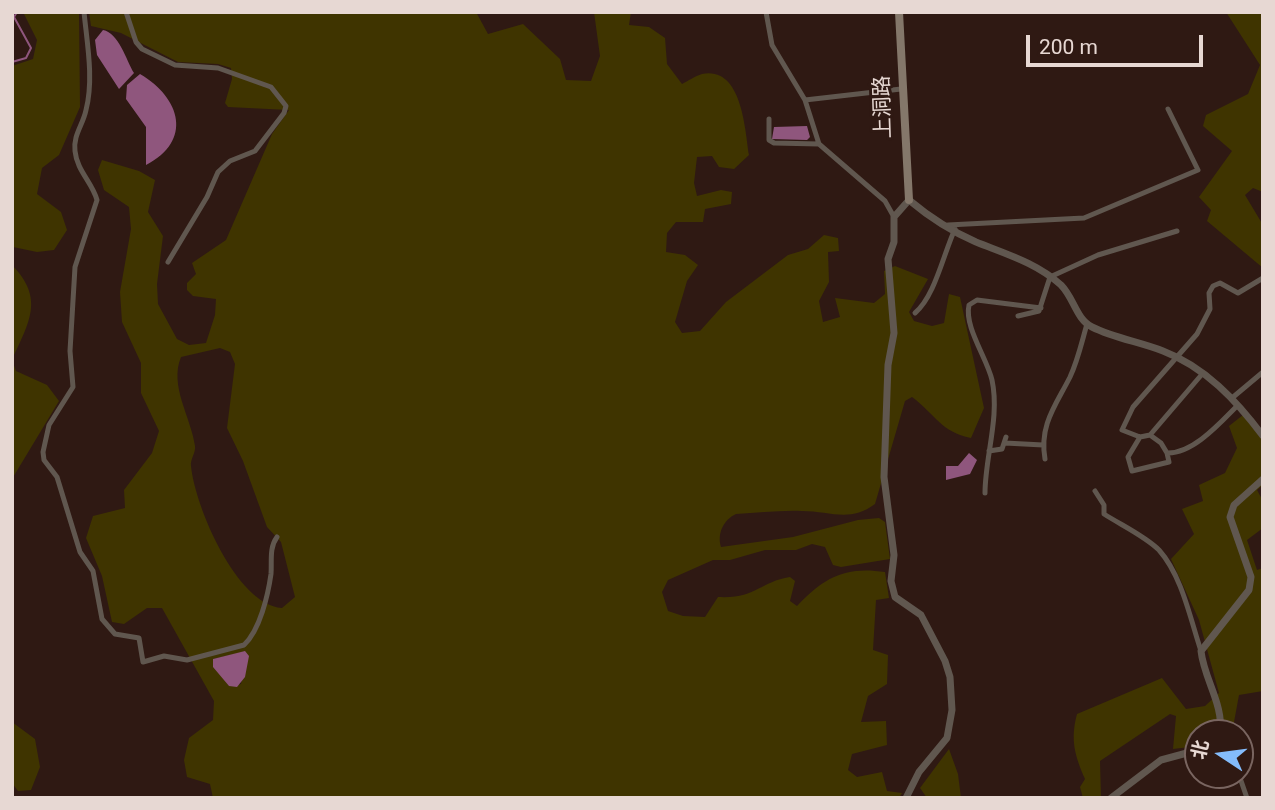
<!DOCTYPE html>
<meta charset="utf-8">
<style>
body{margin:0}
#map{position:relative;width:1275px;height:810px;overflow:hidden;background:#2f1913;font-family:Roboto,"Noto Sans SC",sans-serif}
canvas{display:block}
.frame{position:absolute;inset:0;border:14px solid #e7d8d3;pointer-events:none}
.north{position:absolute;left:1184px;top:719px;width:70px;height:70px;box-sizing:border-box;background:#2f1913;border:2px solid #796560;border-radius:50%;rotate:283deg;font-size:19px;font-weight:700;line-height:28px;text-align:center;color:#e7d8d3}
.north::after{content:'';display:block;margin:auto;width:24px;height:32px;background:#84bcfb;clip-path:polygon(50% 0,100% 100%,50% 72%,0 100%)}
.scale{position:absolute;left:1026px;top:35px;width:177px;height:32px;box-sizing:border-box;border:4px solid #e7d8d3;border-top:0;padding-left:9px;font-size:21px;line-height:24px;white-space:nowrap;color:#e7d8d3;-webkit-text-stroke:5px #2f1913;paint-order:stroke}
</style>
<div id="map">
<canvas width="1275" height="810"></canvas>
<div class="frame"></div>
<div class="north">北</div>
<div class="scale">200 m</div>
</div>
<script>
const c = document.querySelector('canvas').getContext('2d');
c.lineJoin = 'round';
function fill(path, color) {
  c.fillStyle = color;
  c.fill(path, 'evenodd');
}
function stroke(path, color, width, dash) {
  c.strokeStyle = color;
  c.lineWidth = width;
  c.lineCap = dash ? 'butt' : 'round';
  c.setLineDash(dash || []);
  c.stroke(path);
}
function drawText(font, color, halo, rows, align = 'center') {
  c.font = font + ' Roboto,"Noto Sans SC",sans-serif';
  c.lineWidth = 6;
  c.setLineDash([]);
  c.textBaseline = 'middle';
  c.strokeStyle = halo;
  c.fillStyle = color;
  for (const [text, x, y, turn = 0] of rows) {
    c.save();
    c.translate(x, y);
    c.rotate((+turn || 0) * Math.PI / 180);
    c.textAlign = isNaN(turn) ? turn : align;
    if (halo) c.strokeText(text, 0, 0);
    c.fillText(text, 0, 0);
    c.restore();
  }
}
fill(new Path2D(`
 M23,12H79L80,107L59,155L42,168L37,194L61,212L67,230L54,250L37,252L13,247L12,251V66L33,59L37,40Z
 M89,12H476L488,34L523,24L560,59L566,80L591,81L600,56L594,12H631L629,25L649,27L665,38L667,64L682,84C688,81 695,76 702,74C742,66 745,129 749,155L734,169L719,167L712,156L697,157L694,183L697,196L721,190L732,192L731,204L705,209L703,222H676L667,233L666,252L685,255L698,265L687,281L675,322L682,333L700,331L726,302L788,255L808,249L824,235L838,238L839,251L828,252L829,282L819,301L823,322L840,317L835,298L874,303L885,294L884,271L895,266L928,279L909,312L914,321L932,326L944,323L949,294L960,297L984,408L971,438C941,432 936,415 912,397L905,401L875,504C850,523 830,511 802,511C780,510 758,513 736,514C723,520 717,534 721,547L793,537L858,520L879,518L885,522L890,559L841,567L833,565L825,547L812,544L796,550H765L730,560H713L668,580L662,592L668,611L683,616L705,617L718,597C756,599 759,582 790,577L795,581L790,601L797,606C824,577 846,566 885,572L889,598L876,600L873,650L888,655L887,684L868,696L861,722L886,721L887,745L852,754L848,770L857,777L882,772L887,791L902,793L899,798H213L210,784L187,777L184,760L189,738L213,720L214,701L162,608H147L124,624L112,622L102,576L86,538L93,516L125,508L124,490L152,453L159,431L141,393V363L122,322L120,292L131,229L129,207L104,190L98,170L102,160L139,171L155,180L148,212L163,236L157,284L158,304L177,339L189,345L206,343L215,315L216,299L193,296L187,290V283L196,274L192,263L226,240L272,134L289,110L228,107L225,103L232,79L231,68L218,64L178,62L121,33L91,26ZM220,348L230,352L235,364L227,428L243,461L267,527L281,542L295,597L282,608C237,605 195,507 191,466C190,459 196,453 195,446C191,417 169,386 181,357ZM245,652L241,684L229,686L213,659Z
 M1226,12H1263V192L1253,188L1245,195L1263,225V268L1207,221L1211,210L1199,197L1232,151L1203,126L1206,115L1248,94L1260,65Z
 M12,265C45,299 29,322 12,360L16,371L47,385L59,401L12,479Z
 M1243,415L1263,441V485L1257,490L1263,501V528L1247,540L1257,570L1263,568V691L1239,695L1232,733H1198V746L1173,749L1176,716L1170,714L1100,761L1101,798H1083L1080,787L1085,779C1075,756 1070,740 1077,714L1162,678L1186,709L1205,706L1219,693L1199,620L1171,559L1194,534L1182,509L1203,501L1199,485L1225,473L1237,448L1229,426Z
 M12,722L35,739L40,767L31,790L18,791L12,783Z
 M949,749L958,774L961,798H927L920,788Z`), '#3f3400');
fill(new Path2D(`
 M103,30C119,33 126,60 134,73L119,89L97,55L95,40Z
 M140,74C181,98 193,141 146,165V127L126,99L127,85Z
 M807,126L810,137L807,140L772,139L774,127Z
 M969,453L977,460L970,474L946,480V466H958Z
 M245,651L249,656L245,677L237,687L229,686L213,667V659Z`), '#8f567d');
stroke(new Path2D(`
 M12,62L26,58L31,48L14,17L17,12`), '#8f567d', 2);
stroke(new Path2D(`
 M84,12C87,43 94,79 86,110C83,125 73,135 75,151C77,171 92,182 97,200L75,267L70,351L73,387L49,425L43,452L44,460L57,477L80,552L93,571L102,619L115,634L139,638L143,662L164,656L187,660L244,645C260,630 268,595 271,574C272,561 269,548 277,537
 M126,12L136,42L142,49L175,65L218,68L271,87L286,106L284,113L255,151L230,161L218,172L207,197L168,262
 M766,12L772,45L805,100L819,144L885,201L894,217
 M805,100L901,89
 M769,119V140L774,143L819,144
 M948,225L1084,218L1198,170L1168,109
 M915,313C935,296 943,255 955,229
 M1018,316L1039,311L1050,277L1098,255L1177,231
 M1232,398L1263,372
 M1238,405C1220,423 1193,454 1167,453L1161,443L1150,435L1140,437L1122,430L1133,407L1197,334L1210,309L1209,293L1213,286L1220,283L1238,293L1263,278
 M1150,435L1203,373
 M1140,437L1128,457L1132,471L1169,462L1167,453
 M1005,443L1043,445
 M989,451L1002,449L1006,437
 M1045,459C1039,425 1056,405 1070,377C1078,360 1082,341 1087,324
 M1095,491L1104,505V514C1121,525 1145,536 1159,550C1182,576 1190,618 1201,651
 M985,493C985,457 1000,417 992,380C987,358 964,327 969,305L977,300L1041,308
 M1239,775L1247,798`), '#60574f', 5);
stroke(new Path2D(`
 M1220,733C1224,705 1204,679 1201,651L1249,590L1251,577L1230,517L1234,505L1263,479
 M906,798L919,772L947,738L952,710L950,677L945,661L921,615L895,597L891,581L894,555L884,477L888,365L894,333L888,259L894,242V217L909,200C928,216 953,232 976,242C1006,254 1037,263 1061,285C1074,298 1076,319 1092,327C1114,338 1140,342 1163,351C1205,367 1236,400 1263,436
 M1111,798L1161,760L1198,750`), '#60574f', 7);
stroke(new Path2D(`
 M899,12L909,200`), '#84776a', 8);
drawText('21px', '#e7d8d3', '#2f1913', [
 ["上洞路",884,107,-92]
]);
</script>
